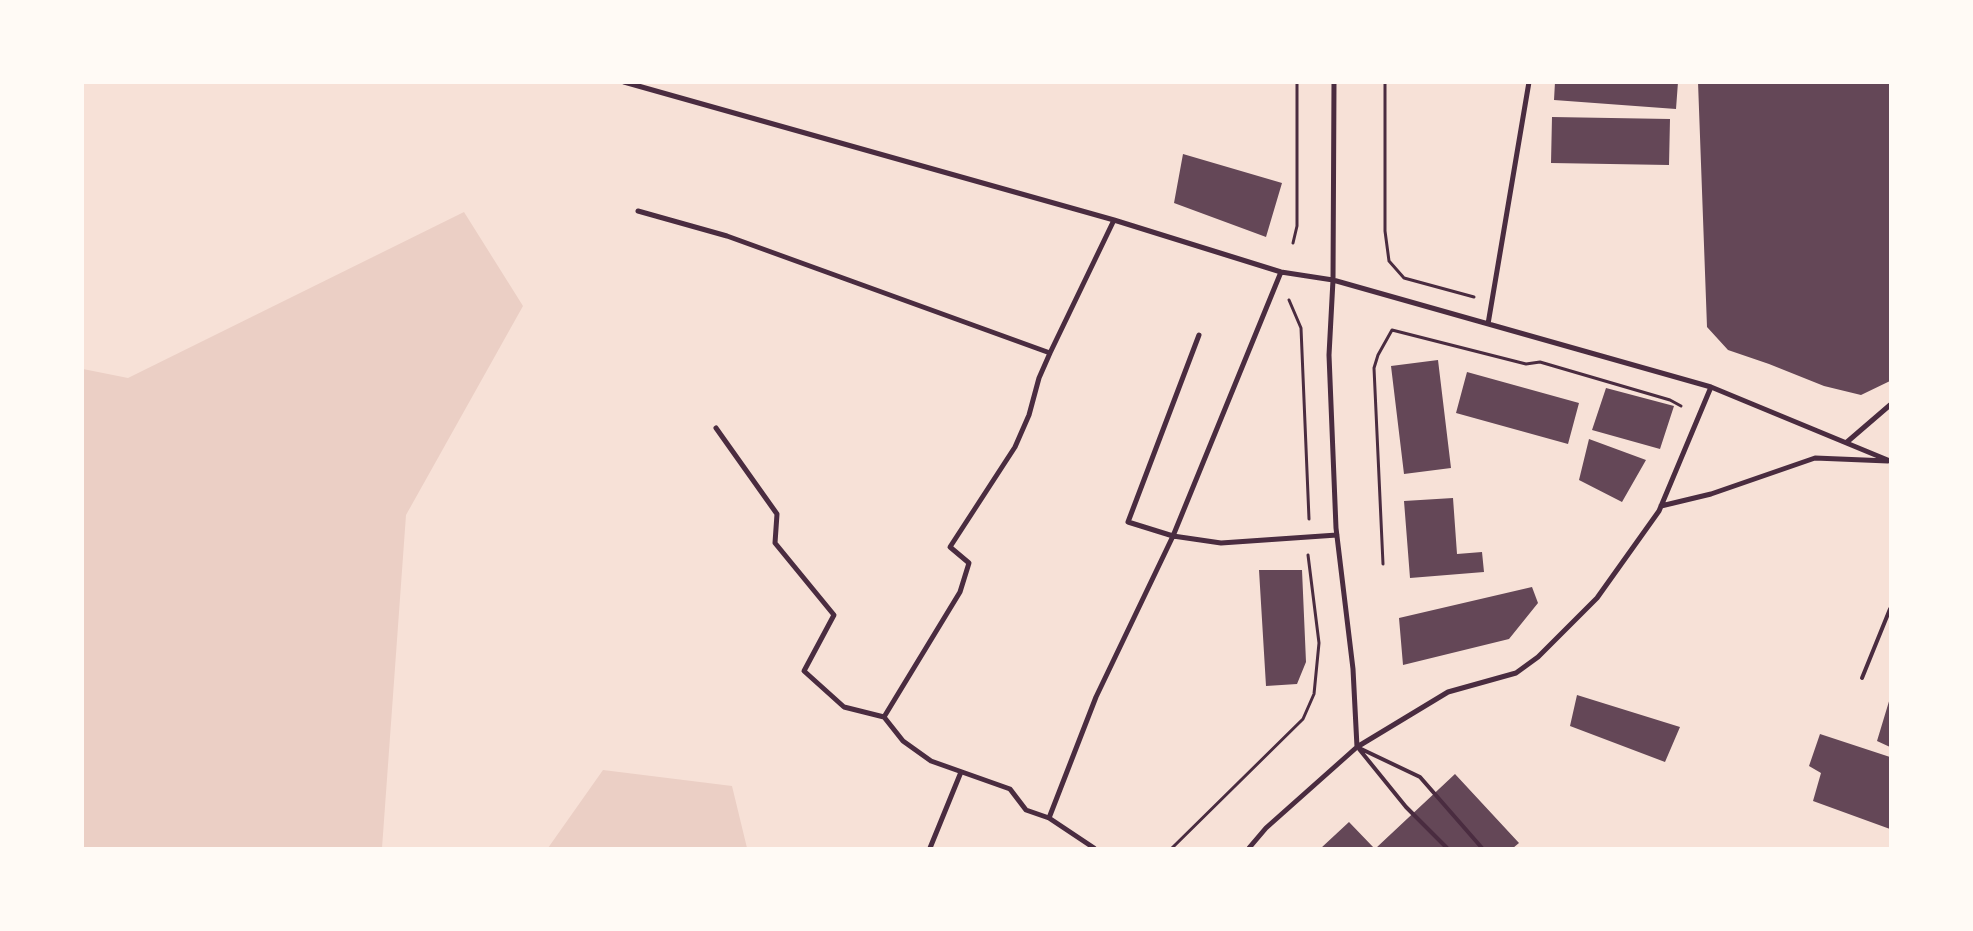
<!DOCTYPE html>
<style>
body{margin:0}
#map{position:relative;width:1973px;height:931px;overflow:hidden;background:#f7e1d7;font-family:"Asap Condensed",sans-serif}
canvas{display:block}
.frame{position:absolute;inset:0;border:84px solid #fffaf5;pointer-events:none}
</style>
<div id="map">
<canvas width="1973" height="931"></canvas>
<div class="frame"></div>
</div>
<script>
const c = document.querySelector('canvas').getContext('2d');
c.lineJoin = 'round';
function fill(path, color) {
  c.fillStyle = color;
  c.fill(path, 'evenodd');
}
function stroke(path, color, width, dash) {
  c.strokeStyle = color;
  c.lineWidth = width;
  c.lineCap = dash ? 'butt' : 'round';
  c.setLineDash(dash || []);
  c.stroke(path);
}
fill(new Path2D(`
 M464,212L523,306L406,515L382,848H83V369L128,378Z
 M603,770L732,786L747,848H548Z`), '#ebcfc5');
fill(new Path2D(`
 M1555,82H1678L1676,109L1554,100Z
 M1698,82H1890V381L1861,395L1824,386L1769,364L1728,350L1707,327Z
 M1552,117L1670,119L1669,165L1551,163Z
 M1183,154L1282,183L1266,237L1174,203Z
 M1438,360L1451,468L1404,474L1391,366Z
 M1467,372L1579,403L1568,444L1456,413Z
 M1606,388L1674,406L1660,449L1592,430Z
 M1589,439L1646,460L1622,502L1579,480Z
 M1453,498L1457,554L1482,552L1484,572L1410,578L1404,501Z
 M1259,570H1302L1306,662L1297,684L1266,686Z
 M1532,587L1538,603L1509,639L1403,665L1399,618Z
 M1577,695L1680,727L1665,762L1570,726Z
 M1890,698V747L1877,741Z
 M1820,734L1890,757V829L1813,801L1821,773L1809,766Z
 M1455,774L1519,843L1513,848H1376Z
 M1349,822L1374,848H1321Z`), '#644757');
stroke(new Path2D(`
 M1385,82V231L1389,261L1404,278L1474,297
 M1293,243L1297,226V82
 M1289,300L1301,328L1309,519
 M1383,564L1374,368L1378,355L1392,330L1526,364L1540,362L1670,400L1681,406
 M1172,848L1303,719L1314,694L1319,643L1308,555`), '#4a2c40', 3);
stroke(new Path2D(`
 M1862,678L1890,609
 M1357,747L1420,777L1482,848
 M1359,749L1406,807L1447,848`), '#4a2c40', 4);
stroke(new Path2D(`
 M624,82L1114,220L1281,272L1333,280L1711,387L1890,461
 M1334,82L1333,280L1329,355L1336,528L1353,669L1357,747
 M638,211L727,236L1050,353
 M1488,324L1529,82
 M1199,335L1128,522L1173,536L1221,543L1337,535
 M716,428L777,514L775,543L834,615L804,671L844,707L884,717
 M1847,442L1890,405
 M1661,506L1711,494L1815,458L1888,461
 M1049,818L1096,697L1173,536L1281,272
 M930,848L961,772
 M1094,848L1049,818L1026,810L1010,789L931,761L903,741L884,717L960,592L969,563L950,547L1015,447L1029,415L1039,378L1050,353L1114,220
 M1249,848L1266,828L1357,747L1448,692L1516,673L1538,657L1597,598L1659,511L1711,387`), '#4a2c40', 5);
</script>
